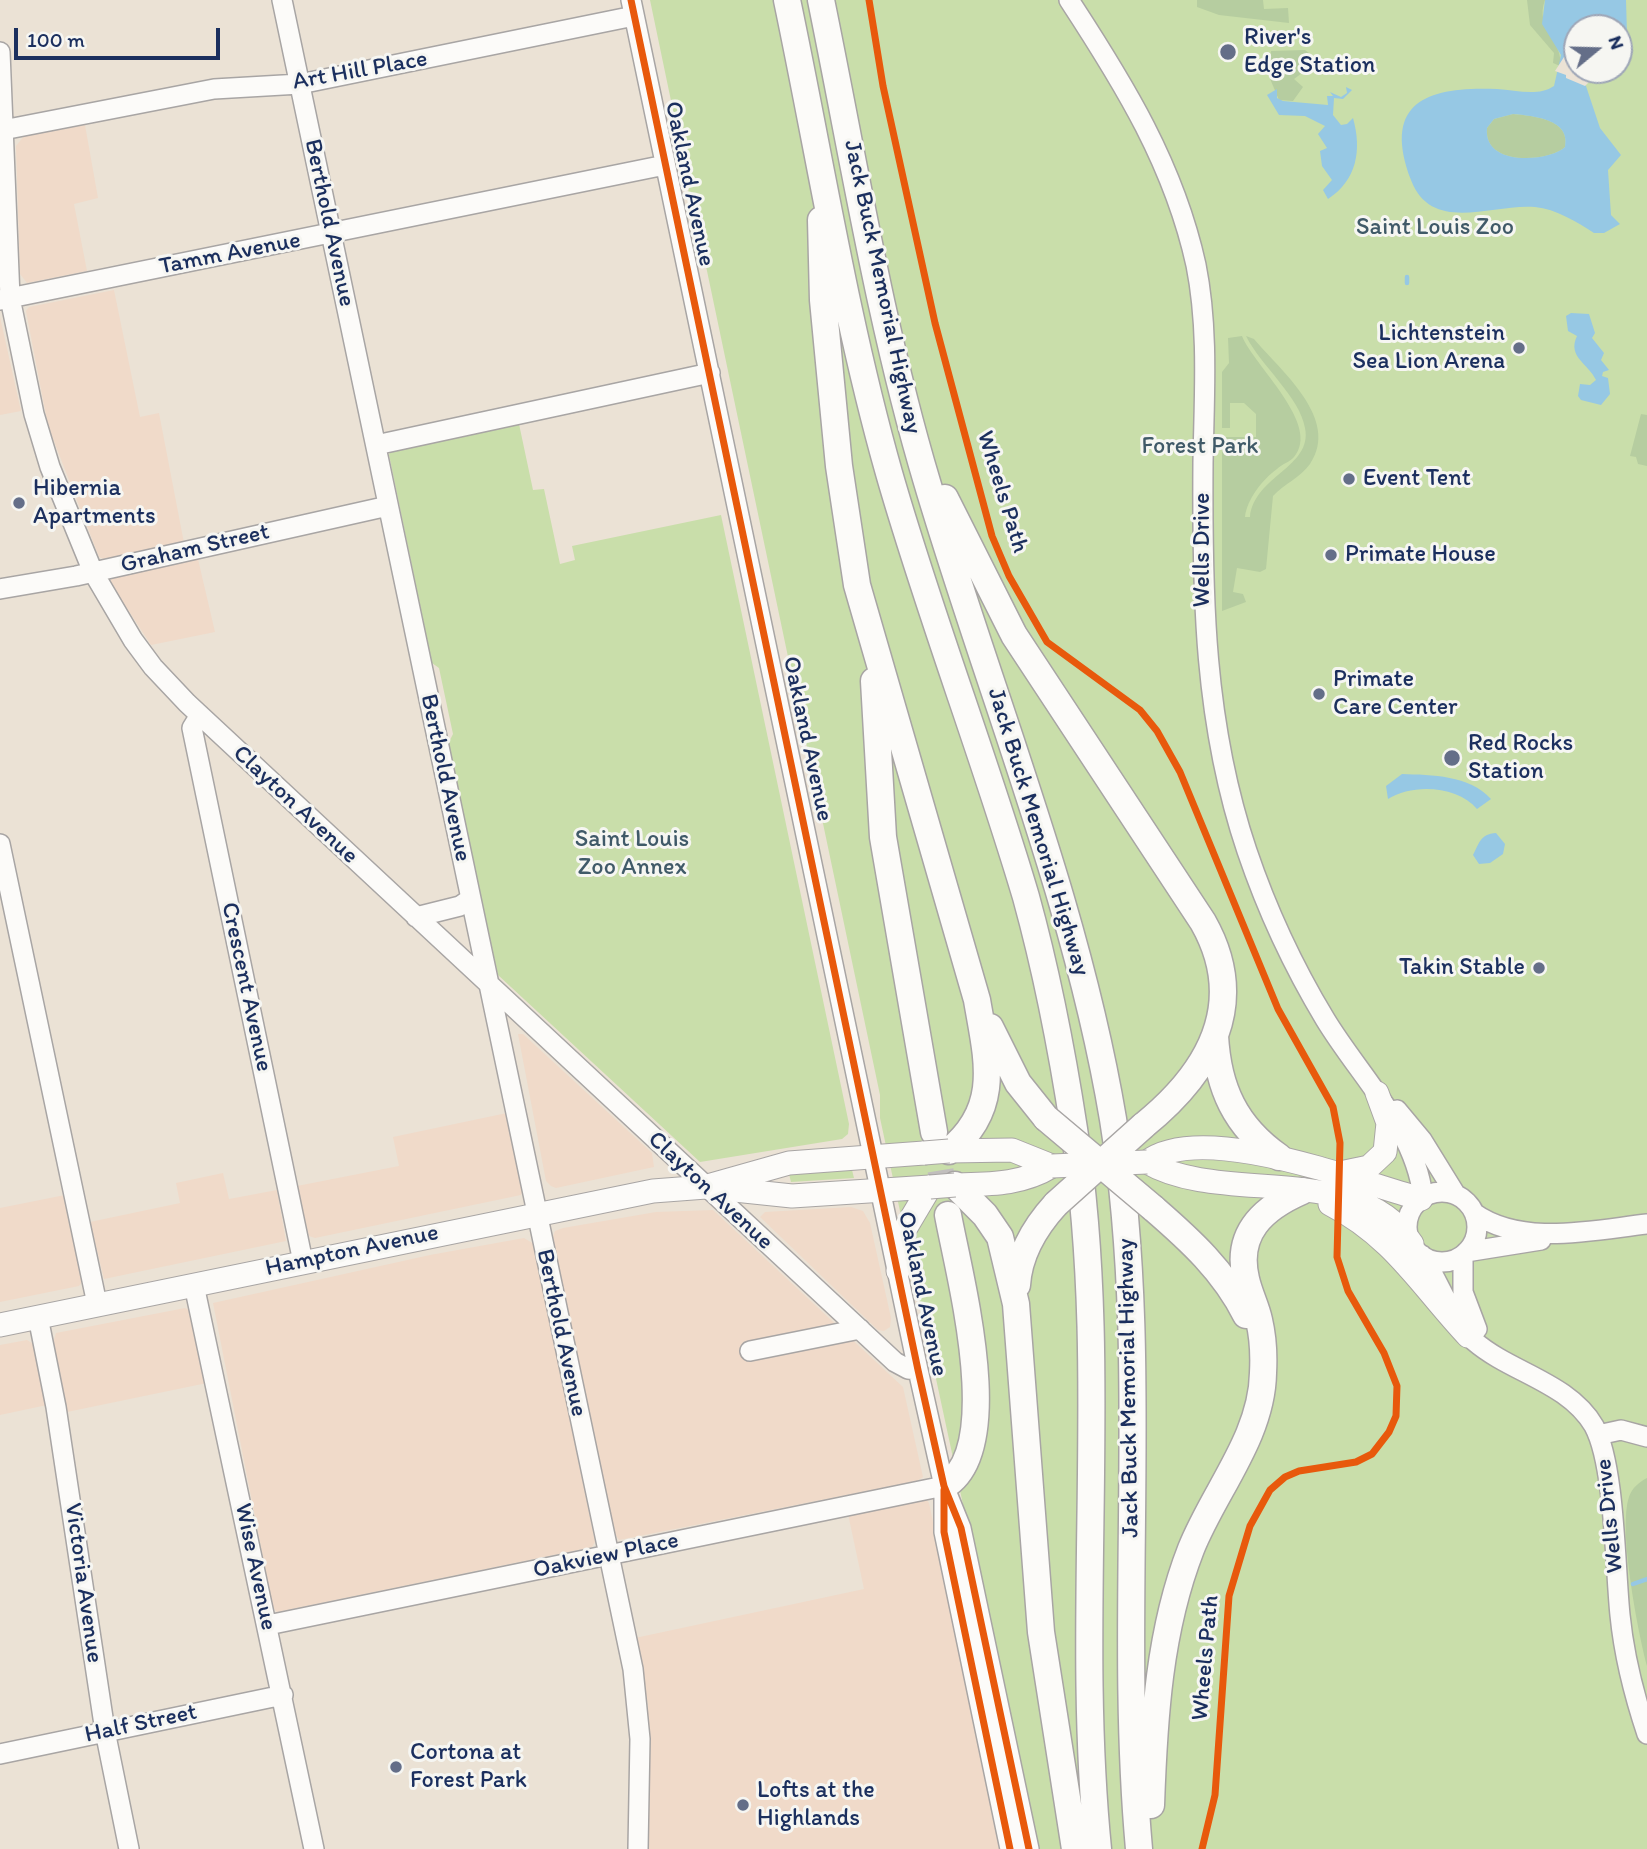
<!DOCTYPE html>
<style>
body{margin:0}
#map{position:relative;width:1647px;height:1849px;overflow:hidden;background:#ebe2d5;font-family:Itim,sans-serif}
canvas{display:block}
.north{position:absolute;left:1563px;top:14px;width:70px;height:70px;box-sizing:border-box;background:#f6f6f2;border:2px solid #9ea6b7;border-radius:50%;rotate:71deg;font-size:19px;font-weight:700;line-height:28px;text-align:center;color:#1b2f5e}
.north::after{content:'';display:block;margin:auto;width:24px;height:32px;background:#646e88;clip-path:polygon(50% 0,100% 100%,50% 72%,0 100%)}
.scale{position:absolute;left:14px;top:28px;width:206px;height:32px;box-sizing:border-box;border:4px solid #1b2f5e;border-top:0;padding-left:9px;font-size:21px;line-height:24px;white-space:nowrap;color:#1b2f5e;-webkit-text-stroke:5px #f6f6f2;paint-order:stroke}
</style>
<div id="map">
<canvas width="1647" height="1849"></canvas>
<div class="north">N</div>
<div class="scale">100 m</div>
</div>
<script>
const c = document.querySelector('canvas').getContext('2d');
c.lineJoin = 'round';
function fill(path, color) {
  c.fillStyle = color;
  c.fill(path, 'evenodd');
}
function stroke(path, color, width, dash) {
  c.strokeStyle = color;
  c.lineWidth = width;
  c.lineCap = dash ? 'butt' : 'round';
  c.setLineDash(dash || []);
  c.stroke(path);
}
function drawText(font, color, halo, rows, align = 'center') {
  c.font = font + ' Itim,sans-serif';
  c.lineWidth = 6;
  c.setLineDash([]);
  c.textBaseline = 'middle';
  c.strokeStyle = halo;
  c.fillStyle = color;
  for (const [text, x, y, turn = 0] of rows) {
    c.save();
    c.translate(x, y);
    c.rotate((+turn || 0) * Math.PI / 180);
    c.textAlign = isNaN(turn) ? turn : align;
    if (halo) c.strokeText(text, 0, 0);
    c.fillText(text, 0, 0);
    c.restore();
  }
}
fill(new Path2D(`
 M85,125L98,198L74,204L87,271L27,283L20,274L16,146L24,136Z
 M114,290L140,417L159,413L184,543L104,559L99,557L48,426L26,311L29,307Z
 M0,317L21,411L0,415Z
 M198,559L215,632L151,645L111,584V578Z
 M518,1034H523L652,1153L654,1167L556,1188L551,1186L546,1181Z
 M507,1113L523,1189L521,1195L315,1238L309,1236L297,1186L399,1166L393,1137Z
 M223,1173L229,1199L277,1190L286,1241L104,1279L90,1222L180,1203L176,1183Z
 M65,1195L82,1282L79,1286L0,1302V1208Z
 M851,1207L863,1211L870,1223L891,1318L890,1327L884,1331L878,1330L760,1217L765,1212Z
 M713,1210L903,1387L923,1477L917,1481L619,1540L615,1534L552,1239L555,1231L563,1228L656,1212Z
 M524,1238L534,1244L536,1253L595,1542L592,1547L277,1612L273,1608L213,1303L430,1255Z
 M185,1308L189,1310L207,1383L67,1412L53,1343L56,1333Z
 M27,1340L35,1345L47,1405L0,1415V1345Z
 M925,1498L929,1503L1002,1849H648V1705L635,1638L864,1589L848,1514Z`), '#f0dac9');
fill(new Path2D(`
 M650,0H1647V1849H1037L880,1118V1095L694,209L687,199L689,187ZM1577,28H1619V70H1577Z
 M519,424L533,490L544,489L560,564L575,560L572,546L721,515L849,1124L848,1134L842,1139L700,1162L498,975L450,761L449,742L453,734L439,668L432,663L389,455L390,452Z
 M852,1170L854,1178L791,1182L789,1174Z`), '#c9deaa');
fill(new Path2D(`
 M1197,0H1263L1264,9L1288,8L1289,23L1219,15L1197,7Z
 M1527,0H1545C1534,29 1564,41 1560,66L1553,63L1554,53L1530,25Z
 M1305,50L1314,57L1310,67L1294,79L1303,87L1293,101L1279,100L1268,74L1271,51Z
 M1513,114C1533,116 1571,119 1565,147C1551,161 1483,168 1487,128L1494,119Z
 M1242,336C1254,366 1322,425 1294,457C1290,462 1282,464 1277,469C1263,479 1247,499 1245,517H1250C1254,476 1313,467 1305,428C1300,397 1261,366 1246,336L1254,339C1280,370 1341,419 1310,464C1301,477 1284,484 1273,496L1266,569L1260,572L1237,568L1233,592L1243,594L1246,602L1222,611V437H1256V414L1244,403H1230V428H1222V372L1229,363L1228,338Z
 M1641,414L1647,415V466L1638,464L1636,457L1630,456Z
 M1647,1478V1666C1638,1632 1618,1529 1629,1497C1632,1488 1639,1482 1647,1478Z`), '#b6cda0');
fill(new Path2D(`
 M1545,0H1626L1627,34L1619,55V28H1597L1593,24L1587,28H1577V70L1585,83L1600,128L1621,155L1608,170L1611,215L1620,224L1604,233H1594C1577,222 1556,209 1535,207C1493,203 1432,235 1411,180C1381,101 1429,86 1497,89C1516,90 1538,97 1554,86L1561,55L1542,24ZM1513,114C1533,116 1571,119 1565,147C1551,161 1483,168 1487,128L1494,119Z
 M1346,87L1352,90L1343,99L1334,98L1333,115L1341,125L1347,124L1353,118C1362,150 1357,180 1328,199L1323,190L1332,180L1322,166L1320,151L1327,148L1318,134L1325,126L1305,116L1279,115L1267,95L1277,89V98L1283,101L1328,105L1327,96H1333L1330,92L1341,97L1347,93Z
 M1571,313L1589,314L1595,333L1592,338L1604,353L1601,360L1609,370L1603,372L1602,376L1608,378L1610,394L1601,405L1581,400L1578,396L1580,384L1590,385L1596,380C1588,363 1567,357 1577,336L1568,331L1566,316Z
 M1402,774C1432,775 1469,775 1491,799L1477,809C1458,786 1413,783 1388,799L1386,786Z
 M1496,833L1505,844L1503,854L1490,863L1479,864L1473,855C1479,844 1480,834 1496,833Z`), '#96c8e4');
fill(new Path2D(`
 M1564,57L1577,59V70L1600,71L1585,86L1566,78V75L1555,71Z`), '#ebe2d5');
stroke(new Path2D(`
 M1407,277V283
 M1633,1584L1647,1579`), '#96c8e4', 4.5);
stroke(new Path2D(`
 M934,1132L948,1215`), '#c1bebd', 26, [26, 13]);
const minor = new Path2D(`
 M282,0L633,1669L640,1739L638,1849
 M631,0L918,1370L944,1486L961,1528L1029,1849
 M1069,0C1124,84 1174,165 1196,265C1209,330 1204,398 1203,463C1202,596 1204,724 1247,851C1267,910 1293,966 1325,1019C1360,1077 1415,1128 1423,1197
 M0,52L10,298L34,414L50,467L93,572L133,640L153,667L187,703L895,1362L908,1369L918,1370
 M3,130L214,89L300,84L634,16
 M0,300L665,165
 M376,445L710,373
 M0,589L76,576L388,506
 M200,715L192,728L303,1262
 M0,844L97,1304
 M416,917L460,906L470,899
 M1397,1110L1422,1140L1456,1195
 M1407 1227a35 35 0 1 1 70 0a35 35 0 1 1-70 0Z
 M1474,1213C1522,1247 1593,1230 1647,1224
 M1466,1252L1541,1240
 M1422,1255C1437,1278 1455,1325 1474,1341C1511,1373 1568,1382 1594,1426C1615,1465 1615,1567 1620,1615C1624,1656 1634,1695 1647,1734
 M1463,1255V1292L1477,1329
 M194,1285L314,1849
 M38,1317L56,1407L105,1731L129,1849
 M750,1351L860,1329
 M1598,1435L1621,1430L1647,1437
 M944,1491V1532L1010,1849
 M268,1625L944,1486
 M0,1754L283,1695`);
const major = new Path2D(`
 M949,1151L1012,1150L1052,1166C1021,1185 990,1184 955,1185
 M1340,1173L1369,1167L1385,1152L1388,1123L1377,1093
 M711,1185L789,1163L924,1153
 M1330,1204C1394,1237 1421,1286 1468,1336
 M1412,1244C1359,1160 1221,1206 1147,1162C1202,1120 1358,1182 1421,1199
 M898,1271L905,1229L930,1187
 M0,1325L653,1191L706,1187L792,1196L930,1187`);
const highway = new Path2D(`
 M787,0C820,157 845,318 889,473C930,616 984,755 1026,897C1047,973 1062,1051 1074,1129C1111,1368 1074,1609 1098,1849
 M821,0C854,161 880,325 927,482C990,695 1076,899 1113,1119C1152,1361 1117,1606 1139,1849
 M821,220L823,300L839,466L857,585L977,1000C987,1059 1002,1108 949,1151
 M945,498L1014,635L1203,922C1249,1003 1210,1072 1143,1126
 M874,681L883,837L934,1132
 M990,1027L1018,1083L1046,1118
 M1215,1036C1218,1088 1235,1126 1279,1157
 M955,1185L985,1215L1000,1237L1016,1304L1041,1632L1075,1849
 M1153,1208C1190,1240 1224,1271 1246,1315
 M1017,1285C1019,1253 1035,1227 1056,1204
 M944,1486C1007,1451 959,1275 948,1215
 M1151,1805C1154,1719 1159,1631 1191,1549C1214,1491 1262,1437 1263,1373C1264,1355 1263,1337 1259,1320C1256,1306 1249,1293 1246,1279C1235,1233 1263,1208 1302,1191`);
stroke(minor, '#a8a5a4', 22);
stroke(major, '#a8a5a4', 25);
stroke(highway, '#a8a5a4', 29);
stroke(minor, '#fcfbf9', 19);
stroke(major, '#fcfbf9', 23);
stroke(highway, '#fcfbf9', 26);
const majorBridge = new Path2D(`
 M924,1153L949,1151
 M1052,1166L1147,1162
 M930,1187L955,1185`);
const highwayBridge = new Path2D(`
 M1046,1118L1153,1208
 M1056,1204L1143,1126`);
stroke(majorBridge, '#a8a5a4', 25, []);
stroke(highwayBridge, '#a8a5a4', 29, []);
stroke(majorBridge, '#fcfbf9', 23);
stroke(highwayBridge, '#fcfbf9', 26);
stroke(new Path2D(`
 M631,0L918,1370L944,1486L961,1528L1029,1849
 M869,0L883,86L935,323L992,536L1009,576L1047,642L1140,710L1157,731L1180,772L1278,1009L1333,1107L1340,1143L1337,1257L1348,1291L1384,1353L1397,1386L1396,1416L1389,1432L1372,1454L1356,1462L1299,1471L1285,1477L1270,1490L1250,1526L1229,1596L1215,1795L1202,1849
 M944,1490V1532L1010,1849`), '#e8590c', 7);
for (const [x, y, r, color] of [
 [1228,52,9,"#646e88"],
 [1519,348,7,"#646e88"],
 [1349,479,7,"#646e88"],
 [19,503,7,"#646e88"],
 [1331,555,7,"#646e88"],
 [1319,694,7,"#646e88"],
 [1452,758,9,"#646e88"],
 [1539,968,7,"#646e88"],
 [396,1767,7,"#646e88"],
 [743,1805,7,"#646e88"]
]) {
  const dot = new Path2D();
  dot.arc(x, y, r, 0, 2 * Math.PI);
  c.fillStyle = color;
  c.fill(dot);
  stroke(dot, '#f6f6f2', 2.5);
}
drawText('24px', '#1b2f5e', '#f6f6f2', [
 ["River's",1244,38],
 ["Edge Station",1244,66],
 ["Lichtenstein",1505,334,"right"],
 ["Sea Lion Arena",1505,362,"right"],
 ["Event Tent",1363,479],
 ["Hibernia",33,489],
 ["Apartments",33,517],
 ["Primate House",1345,555],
 ["Primate",1333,680],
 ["Care Center",1333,708],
 ["Red Rocks",1468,744],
 ["Station",1468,772],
 ["Takin Stable",1525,968,"right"],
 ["Cortona at",410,1753],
 ["Forest Park",410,1781],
 ["Lofts at the",757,1791],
 ["Highlands",757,1819]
], 'left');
drawText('24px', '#1b2f5e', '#f6f6f2', [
 ["Art Hill Place",360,71,-10],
 ["Oakland Avenue",689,184,78],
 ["Berthold Avenue",329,223,78],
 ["Tamm Avenue",230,254,-11],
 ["Jack Buck Memorial Highway",882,287,78],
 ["Wheels Path",1002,492,73],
 ["Graham Street",195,549,-13],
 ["Wells Drive",1203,550,-90],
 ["Oakland Avenue",807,739,78],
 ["Berthold Avenue",445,778,78],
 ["Clayton Avenue",295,805,43],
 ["Jack Buck Memorial Highway",1038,832,73],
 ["Crescent Avenue",246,987,78],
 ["Clayton Avenue",710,1191,43],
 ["Hampton Avenue",352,1251,-12],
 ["Oakland Avenue",922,1294,78],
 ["Berthold Avenue",561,1333,78],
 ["Jack Buck Memorial Highway",1129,1388,-91],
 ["Wells Drive",1610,1516,-96],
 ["Oakview Place",606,1556,-12],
 ["Wise Avenue",255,1567,78],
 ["Victoria Avenue",83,1583,82],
 ["Wheels Path",1206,1658,-85],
 ["Half Street",141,1724,-12]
]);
drawText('24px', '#405a68', '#f6f6f2', [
 ["Saint Louis Zoo",1435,228],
 ["Forest Park",1200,447],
 ["Saint Louis",632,840],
 ["Zoo Annex",632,868]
]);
</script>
